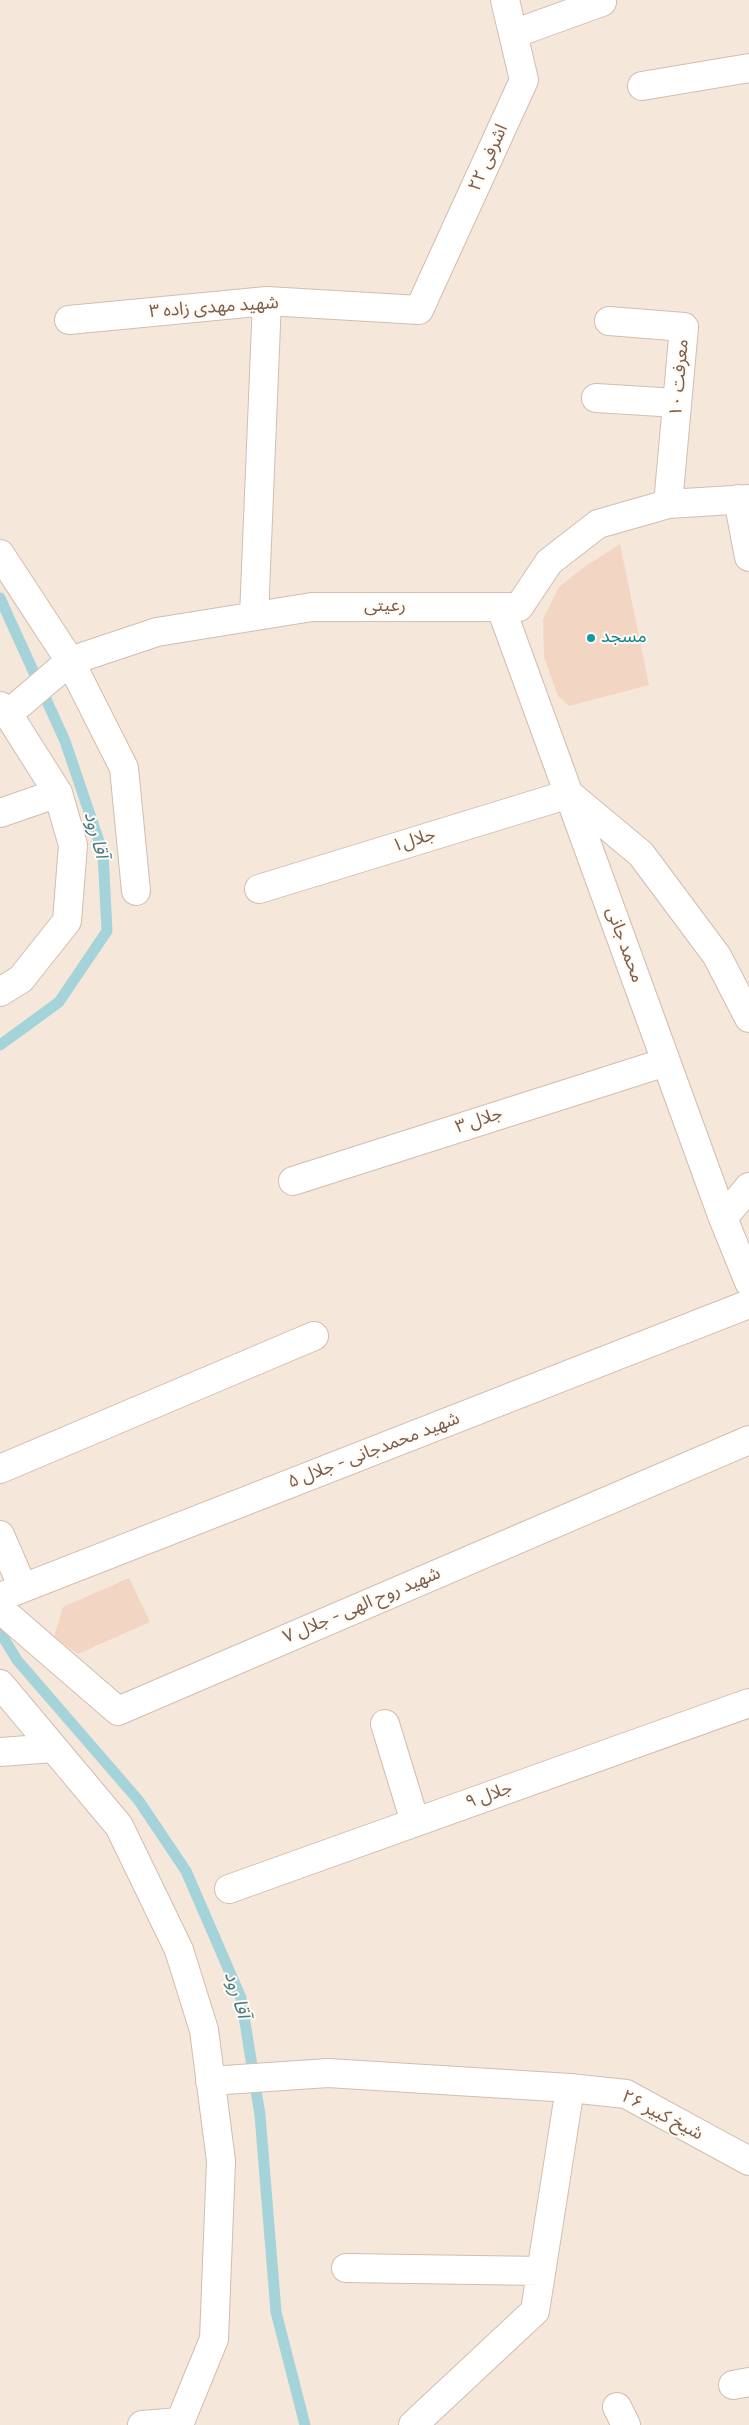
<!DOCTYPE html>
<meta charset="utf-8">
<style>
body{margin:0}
canvas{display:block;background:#fdf6ec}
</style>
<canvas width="749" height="2425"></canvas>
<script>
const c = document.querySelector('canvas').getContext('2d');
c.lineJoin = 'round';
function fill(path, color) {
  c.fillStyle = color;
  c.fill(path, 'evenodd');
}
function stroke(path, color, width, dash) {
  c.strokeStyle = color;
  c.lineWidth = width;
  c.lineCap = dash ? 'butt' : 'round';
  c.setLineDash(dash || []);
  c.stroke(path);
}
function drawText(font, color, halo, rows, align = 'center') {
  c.font = font + ' "Titillium Web","Noto Sans Arabic",sans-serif';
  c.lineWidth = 4;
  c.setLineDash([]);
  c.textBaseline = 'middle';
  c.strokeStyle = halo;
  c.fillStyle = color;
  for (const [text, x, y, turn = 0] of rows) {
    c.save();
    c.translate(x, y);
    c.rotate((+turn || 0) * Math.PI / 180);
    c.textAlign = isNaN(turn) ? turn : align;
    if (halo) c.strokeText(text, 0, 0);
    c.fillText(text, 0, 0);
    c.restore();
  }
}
fill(new Path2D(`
 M0,0H749V2425H0Z`), '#f5e8da');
stroke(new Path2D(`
 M0,598L65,741L103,853L107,931L59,1002L0,1045
 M0,1632L17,1660L139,1801L186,1871L241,1998L260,2115L276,2312L305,2425`), '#a5d3da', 11);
fill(new Path2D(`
 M620,544L649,685L569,706L558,696L544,657L543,619L559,587L584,567Z
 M129,1578L150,1622L78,1654L54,1637L63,1607Z`), '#f3d5c3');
const street = new Path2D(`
 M513,34L602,2
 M642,86L749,68
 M69,320L267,301L419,310L524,80L505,0
 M609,321L684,327L668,504
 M596,398L677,403
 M738,499L749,557
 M0,554L70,661L124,768L136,891
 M501,608L723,1218L749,1282
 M254,616L267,301
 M0,706L8,714L58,793L73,845L67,921L21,979L0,992
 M8,714L70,661L157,632L312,607H519L549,562L598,524L668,504L749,499
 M0,813L58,793
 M259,889L569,794L641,854L717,956L749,1018
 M293,1181L666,1062
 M723,1218L749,1187
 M0,1469L314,1336
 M0,1535L23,1588
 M0,1597L749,1304
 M0,1609L118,1711L749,1440
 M0,1684L119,1826L179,1950L204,2030L221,2161L214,2339L180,2422L142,2425
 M385,1724L415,1822
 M0,1752L53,1748
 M229,1889L749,1703
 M210,2081L328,2073L570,2088L626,2094L749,2161
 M346,2268L541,2271
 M733,2385L749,2382
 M617,2407L626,2425
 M413,2425L535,2311L570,2088`);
stroke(street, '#d1beb0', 30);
stroke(street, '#fff', 28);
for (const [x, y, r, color] of [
 [591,638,5,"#0f9aa8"]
]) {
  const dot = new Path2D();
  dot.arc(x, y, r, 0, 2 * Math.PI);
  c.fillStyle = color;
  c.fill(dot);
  stroke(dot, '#fffaf3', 2);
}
drawText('18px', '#7a5c4d', '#fffaf3', [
 ["اشرفی ۲۲",489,158,-66],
 ["شهید مهدی زاده ۳",214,308,-4],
 ["معرفت ۱۰",680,378,-85],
 ["رعیتی",385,607],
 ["جلال۱",414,841,-17],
 ["محمد جانی",624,945,70],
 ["جلال ۳",479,1121,-18],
 ["شهید محمدجانی - جلال ۵",374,1451,-21],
 ["شهید روح الهی - جلال ۷",362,1606,-23],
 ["جلال ۹",489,1796,-20],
 ["شیخ کبیر ۲۶",662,2116,27]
]);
drawText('18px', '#0d838f', '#fffaf3', [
 ["مسجد",601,638]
], 'left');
drawText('italic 19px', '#437c86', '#fffaf3', [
 ["آقا رود",95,835,75],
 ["آقا رود",236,1995,73]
]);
</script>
